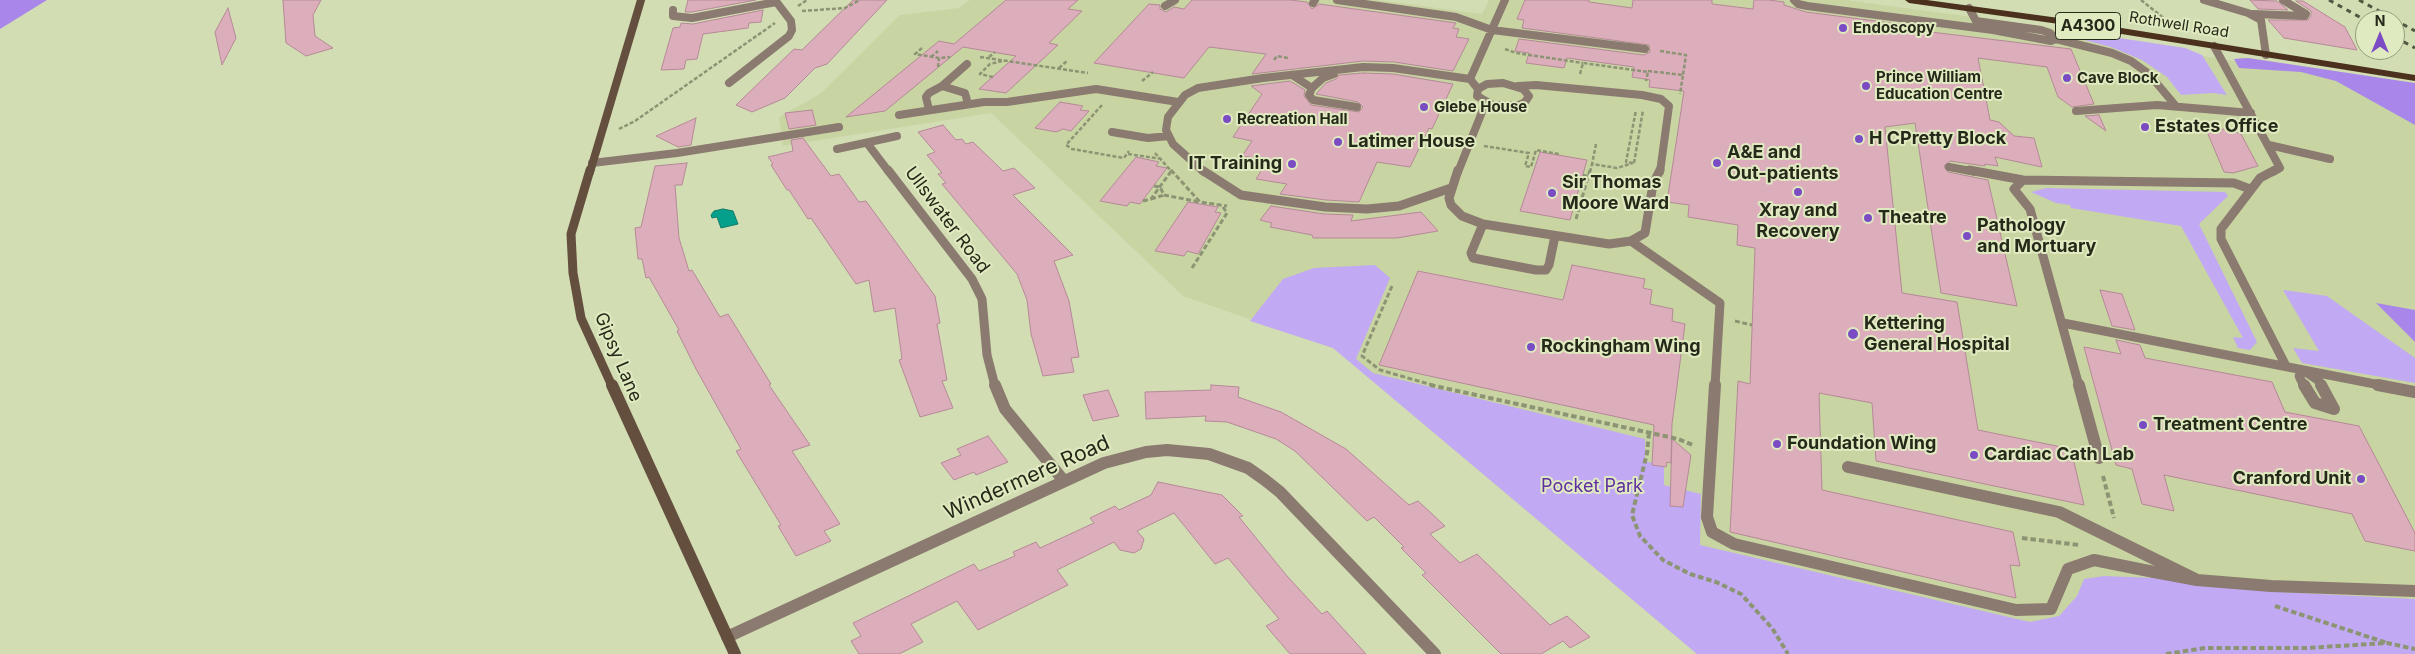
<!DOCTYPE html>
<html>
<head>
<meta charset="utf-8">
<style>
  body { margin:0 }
  #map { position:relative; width:2415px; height:654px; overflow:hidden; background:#d3ddb3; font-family:Inter,sans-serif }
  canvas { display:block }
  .north { position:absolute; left:2355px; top:10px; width:50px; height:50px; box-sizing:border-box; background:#e0eac0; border:1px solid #959d7d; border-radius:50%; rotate:0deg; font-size:14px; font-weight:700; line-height:20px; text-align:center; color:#252919 }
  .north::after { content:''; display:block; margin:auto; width:18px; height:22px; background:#7a4bc3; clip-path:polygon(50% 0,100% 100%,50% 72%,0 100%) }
</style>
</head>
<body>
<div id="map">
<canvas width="2415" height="654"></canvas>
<div class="north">N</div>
</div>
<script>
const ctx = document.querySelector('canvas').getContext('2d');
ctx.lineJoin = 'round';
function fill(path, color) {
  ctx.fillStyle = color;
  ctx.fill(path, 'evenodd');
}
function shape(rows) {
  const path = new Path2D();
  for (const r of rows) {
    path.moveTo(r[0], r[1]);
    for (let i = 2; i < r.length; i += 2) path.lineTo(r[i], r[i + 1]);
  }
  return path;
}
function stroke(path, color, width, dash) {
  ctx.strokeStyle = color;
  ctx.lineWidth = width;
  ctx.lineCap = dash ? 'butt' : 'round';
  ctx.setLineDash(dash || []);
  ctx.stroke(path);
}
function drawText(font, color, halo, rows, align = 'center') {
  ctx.font = font + ' Inter,sans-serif';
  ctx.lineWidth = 4;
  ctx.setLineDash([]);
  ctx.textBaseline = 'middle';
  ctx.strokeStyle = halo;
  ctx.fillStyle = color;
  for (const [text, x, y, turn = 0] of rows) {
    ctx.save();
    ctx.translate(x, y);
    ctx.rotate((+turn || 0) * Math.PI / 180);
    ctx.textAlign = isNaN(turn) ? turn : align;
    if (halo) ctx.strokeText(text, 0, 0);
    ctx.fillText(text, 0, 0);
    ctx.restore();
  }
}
fill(shape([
  [970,0,1378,0,1482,14,1489,0,1845,0,2047,27,2063,31,2068,35,2242,62,2240,57,2415,84,2415,654,1697,654,1333,348,1183,296,991,113,783,146,779,117,820,94,900,15,959,8]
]), '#c9d4a3');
fill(shape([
  [2067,30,2185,48,2202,55,2227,95,2213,93,2181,95,2167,77,2142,60,2111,47,2077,38],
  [2046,188,2225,192,2228,196,2199,224,2257,342,2250,350,2238,348,2233,337,2243,338,2181,226,2071,208,2070,205,2056,203,2031,192],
  [1375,265,1390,278,1356,359,1373,373,1645,439,1645,461,1664,466,1664,485,1701,494,1700,545,2030,622,2059,616,2077,596,2084,579,2104,576,2155,578,2280,592,2415,599,2415,654,1697,654,1333,348,1250,321,1283,279,1314,268],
  [2283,290,2327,296,2415,358,2415,383,2302,363,2293,348,2319,351]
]), '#c1aaf3');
fill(shape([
  [0,0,47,0,0,29],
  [2248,58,2415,83,2415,125,2336,81,2301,72,2239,68,2234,59],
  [2376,303,2415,310,2415,342]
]), '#a987ea');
const water = shape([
  [723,209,733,211,738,224,721,228,717,217,712,218,711,215,714,211,723,209]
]);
fill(water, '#05a08b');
stroke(water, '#0f7c69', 1);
const building = shape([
  [283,0,321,0,313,15,315,36,333,48,306,56,286,43,283,0],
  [688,0,756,0,692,12,685,12,688,0],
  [853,0,887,0,827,64,815,68,785,98,752,112,736,105,794,49,802,50,853,0],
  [1006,0,1078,0,1068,9,1082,11,1049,43,1058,45,1006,93,979,89,1016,56,963,47,885,111,846,117,939,41,954,44,1006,0],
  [1192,0,1290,0,1307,2,1312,9,1319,4,1456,23,1453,28,1459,29,1456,37,1469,39,1453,71,1394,62,1363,61,1252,74,1266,54,1209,47,1184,78,1094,63,1149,4,1160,5,1160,9,1166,12,1174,7,1184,9,1192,0],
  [1525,0,1589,0,1589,2,1632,8,1633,0,1712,0,1712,4,1753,9,1754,0,1769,0,1784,2,1784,5,1806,12,1899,24,1898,28,2071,49,2094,104,2072,107,2058,97,2047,67,1978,58,1990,120,1999,122,2014,136,2034,138,2042,167,1995,157,1998,166,1985,164,1985,166,1950,161,1944,166,1948,172,1988,180,2017,306,1941,293,1915,123,1885,127,1902,293,1957,302,1978,430,2071,449,2084,505,1876,461,1872,403,1819,393,1822,490,2013,532,2020,566,2010,565,2016,598,1730,532,1738,381,1750,384,1755,248,1737,245,1738,225,1688,217,1689,205,1667,202,1684,91,1649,87,1650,80,1632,77,1634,67,1567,58,1564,68,1526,63,1529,53,1515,51,1519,39,1644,55,1650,52,1649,45,1522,28,1524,20,1517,19,1525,0],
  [2250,0,2277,1,2288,10,2258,9,2250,0],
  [2296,1,2303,1,2345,27,2357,50,2284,38,2268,20,2308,20,2311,16,2311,11,2296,1],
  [228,8,236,38,222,65,215,32,228,8],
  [763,10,761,22,749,23,748,28,703,34,697,59,686,60,684,69,661,70,673,28,680,27,681,23,693,24,763,10],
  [1363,73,1393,74,1453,84,1432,129,1429,128,1410,167,1377,162,1359,202,1326,200,1280,194,1287,184,1256,179,1268,160,1242,156,1252,141,1233,137,1262,94,1251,86,1290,81,1305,90,1304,96,1311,105,1359,112,1363,107,1358,102,1316,94,1326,83,1336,79,1339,75,1363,73],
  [1060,102,1083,106,1080,110,1089,111,1071,131,1063,129,1056,132,1035,128,1060,102],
  [812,110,816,125,789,129,785,113,812,110],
  [2099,115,2106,131,2085,116,2099,115],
  [696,118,691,145,678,147,656,136,696,118],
  [943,125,956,140,962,139,966,144,973,142,1003,171,1014,168,1035,188,1013,195,1073,255,1054,261,1069,301,1079,357,1071,358,1074,372,1043,376,1031,334,1027,300,1017,274,942,184,946,183,938,174,942,173,927,155,935,152,918,132,943,125],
  [2205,127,2230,130,2241,134,2258,166,2233,173,2224,172,2205,127],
  [803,138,831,176,839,174,859,202,866,201,935,296,940,323,937,324,947,380,942,381,953,408,920,417,899,360,902,359,895,308,874,312,869,280,856,284,811,218,808,219,789,190,787,190,771,165,773,164,768,157,793,151,791,140,803,138],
  [1540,152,1587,160,1570,220,1520,211,1540,152],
  [1136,157,1159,162,1156,166,1167,168,1140,204,1130,202,1127,206,1100,201,1136,157],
  [687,163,682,185,675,185,679,238,689,271,692,270,720,317,728,314,771,384,769,385,810,445,792,451,840,524,824,531,831,541,796,556,778,526,781,525,736,451,741,449,696,369,677,331,679,330,649,277,646,278,642,259,638,259,635,228,641,227,655,166,687,163],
  [1188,202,1218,207,1215,212,1221,213,1198,254,1187,251,1184,256,1155,251,1188,202],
  [1271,206,1324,214,1353,215,1351,221,1421,212,1438,231,1397,238,1313,238,1312,235,1270,227,1272,223,1260,220,1271,206],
  [1572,265,1645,279,1643,288,1652,290,1650,304,1673,309,1672,321,1685,324,1672,424,1671,463,1667,462,1666,467,1652,465,1654,425,1379,365,1418,271,1563,300,1572,265],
  [2100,290,2122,294,2135,330,2112,326,2100,290],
  [2116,340,2140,345,2145,358,2272,382,2285,412,2359,426,2415,533,2415,551,2365,541,2352,514,2164,475,2174,511,2142,504,2132,469,2116,465,2084,347,2121,354,2116,340],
  [1211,385,1239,387,1238,397,1281,412,1346,449,1409,505,1418,501,1445,526,1430,534,1460,563,1477,554,1550,625,1567,616,1590,637,1570,648,1563,641,1541,654,1501,654,1422,575,1426,573,1401,548,1404,547,1374,517,1367,521,1295,451,1276,439,1227,422,1205,421,1206,416,1146,419,1145,392,1211,390,1211,385],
  [1108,390,1119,416,1093,421,1083,395,1108,390],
  [988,436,1008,462,976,475,974,472,954,480,941,463,961,455,957,449,988,436],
  [1672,439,1691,455,1683,507,1670,506,1672,439],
  [1158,482,1222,495,1243,516,1239,517,1287,576,1322,614,1327,611,1366,654,1290,654,1266,626,1279,619,1228,558,1215,564,1174,513,1137,531,1144,539,1141,549,1134,553,1120,550,1114,542,1057,570,1068,585,978,630,957,601,911,624,923,642,899,654,859,654,851,641,861,636,853,623,974,564,979,571,1015,556,1013,552,1036,542,1040,548,1094,523,1090,518,1115,506,1119,510,1151,495,1158,482]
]);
fill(building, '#dcaebc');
stroke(building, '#b58997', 1);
stroke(shape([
  [2141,0,2170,23],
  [798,6,807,0],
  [802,11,845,8,860,0],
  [922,48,915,54,939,58,950,57],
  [1505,49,1516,53,1583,63],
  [1660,51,1686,55,1683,75],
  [931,57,938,51],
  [980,57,1088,73],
  [989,57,995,52],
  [1274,60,1277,56,1288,58],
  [938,67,939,58],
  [1059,68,1067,61],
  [1648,71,1683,75,1680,94],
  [1580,74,1583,63,1648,72,1646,81],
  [993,77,980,74,990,64,1002,61],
  [1142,81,1153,72],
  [1102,105,1066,145,1072,149,1124,158,1129,151],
  [619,129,635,121,775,23],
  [1596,144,1592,164,1617,168,1633,163],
  [1484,146,1529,153,1525,166,1531,167,1536,150,1559,154],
  [1155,153,1172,172],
  [1128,154,1162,159],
  [1633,163,1626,162,1636,110],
  [1634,163,1643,110],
  [1171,172,1172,170],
  [1590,172,1592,164]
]), '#8c9474', 2.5, [4, 2]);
stroke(shape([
  [1171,170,1200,202,1227,206],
  [1583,175,1588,177,1590,170],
  [1154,186,1160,187,1164,195,1200,202],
  [1151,199,1164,195],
  [1143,201,1151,199,1172,170],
  [1576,219,1588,177],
  [1192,268,1227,213,1223,207],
  [1392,286,1362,356,1380,370,1436,386],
  [1735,321,1752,325]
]), '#8c9474', 3, [5, 2.5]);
stroke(shape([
  [1430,385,1678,439,1693,445],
  [1649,433,1647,453,1632,515,1640,536,1663,560,1690,574,1716,582,1741,594,1772,628,1788,654],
  [2103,476,2114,518],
  [2022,538,2079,545],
  [2275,606,2387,643],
  [2166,654,2205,648,2306,648,2387,643,2415,649]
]), '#8c9474', 4, [5.5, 3]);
stroke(shape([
  [1337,0,1456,17,1492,30,1645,49],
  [1794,0,1798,4,1807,6,1993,30,2051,41,2056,39,2112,53,2131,61,2149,74,2175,105],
  [1313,3,1315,0],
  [1165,6,1175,0],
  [1969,8,1976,21,2041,30,2050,33,2056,39],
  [2253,14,2305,16,2306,14,2283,0],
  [2214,46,2280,168,2273,172],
  [1334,74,1323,78,1312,88,1309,95,1313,100,1357,107],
  [1292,75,1312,88],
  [1470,79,1505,0],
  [1503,83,1523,89,1529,96,1525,102,1519,105,1493,105,1477,96,1478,89,1487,84,1503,83],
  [942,86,965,93,968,104],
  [1518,86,1536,85,1642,95,1661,99,1669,106,1660,172],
  [929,110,926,97,929,93,942,86,967,64],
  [2076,111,2157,105,2251,113],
  [899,115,984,102,1007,102,1096,89,1178,102],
  [1112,132,1148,138,1169,136],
  [2269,145,2330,159],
  [592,163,677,153,839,127],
  [1949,167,1976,172],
  [1204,172,1173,144,1166,130,1168,117,1185,95,1198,88,1263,78,1363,67,1393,68,1470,79,1478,89],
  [1458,172,1486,102]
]), '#8a7a6f', 8);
stroke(shape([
  [1202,170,1241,195,1325,207,1367,209,1399,206,1451,188],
  [1458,170,1449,198,1451,205,1462,216,1483,224,1609,244,1631,241,1645,233,1653,184,1660,170],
  [1969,170,2023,180,2234,183,2250,189],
  [2275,170,2260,178,2221,229,2221,239,2286,366],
  [2023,180,2014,189,2030,209,2079,386],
  [1483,224,1471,253,1473,258,1536,270,1546,270,1549,265,1555,236],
  [2063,323,2385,386],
  [2304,370,2299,376,2304,386],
  [2306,372,2319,381,2322,386]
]), '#8a7a6f', 9);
stroke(shape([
  [2079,385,2099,458],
  [2304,385,2315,403,2334,409],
  [2321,385,2334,409],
  [2378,385,2415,392],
  [1848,467,2059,512,2197,580],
  [2154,572,2197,580,2271,586,2415,591]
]), '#8a7a6f', 12);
stroke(shape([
  [2204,0,2248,13,2261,20,2266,55],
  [673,10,673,16,692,18,776,2],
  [729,83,789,36,792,30,791,21,775,0],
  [867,143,889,172],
  [837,149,897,136]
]), '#8a7a6f', 8);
stroke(shape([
  [888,170,972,279,982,299,987,355,995,386],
  [1631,241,1720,303,1715,386]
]), '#8a7a6f', 9);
stroke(shape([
  [995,385,1005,409,1064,481],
  [1715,385,1707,517,1712,532,1734,544,2016,610,2051,609,2068,569,2094,560,2154,572],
  [727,637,1104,463,1146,452,1167,450,1209,454,1248,468,1265,480,1280,492,1435,654]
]), '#8a7a6f', 12);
stroke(shape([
  [590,172,641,0]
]), '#644f3f', 8);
stroke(shape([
  [590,170,571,234,573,273,581,318,612,386]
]), '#644f3f', 9);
stroke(shape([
  [612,385,735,654]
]), '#644f3f', 12);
fill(shape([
  [1905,0,1927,0,2059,18,2415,75,2415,81,2059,24,1909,3,1905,0]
]), '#4a301d');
stroke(shape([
  [2329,0,2365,20],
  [2359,0,2415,31],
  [2395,37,2415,48]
]), '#515740', 3, [5, 5]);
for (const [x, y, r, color] of [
  [1843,28,5,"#7a4bc3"],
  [2067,78,5,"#7a4bc3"],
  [1866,86,5,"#7a4bc3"],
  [1424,107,5,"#7a4bc3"],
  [1227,119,5,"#7a4bc3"],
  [2145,127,5,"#7a4bc3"],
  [1859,139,5,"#7a4bc3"],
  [1338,142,5,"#7a4bc3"],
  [1717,163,5,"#7a4bc3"],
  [1292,164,5,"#7a4bc3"],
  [1798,192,5,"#7a4bc3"],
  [1552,193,5,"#7a4bc3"],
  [1868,218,5,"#7a4bc3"],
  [1967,236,5,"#7a4bc3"],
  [1853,334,6,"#7a4bc3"],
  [1531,347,5,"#7a4bc3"],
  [2143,425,5,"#7a4bc3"],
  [1777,444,5,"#7a4bc3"],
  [1974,455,5,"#7a4bc3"],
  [2361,479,5,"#7a4bc3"]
]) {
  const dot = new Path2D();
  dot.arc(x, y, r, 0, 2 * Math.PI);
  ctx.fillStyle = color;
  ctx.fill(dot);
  stroke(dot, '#e0eac0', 2);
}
drawText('15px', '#252919', '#e0eac0', [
  ["Rothwell Road",2179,25,9]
]);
drawText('bold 15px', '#252919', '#e0eac0', [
  ["Endoscopy",1853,28],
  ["Prince William",1876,77],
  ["Education Centre",1876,94],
  ["Cave Block",2077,78],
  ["Glebe House",1434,107],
  ["Recreation Hall",1237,119]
], 'left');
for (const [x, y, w] of [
  [2088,26,65]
]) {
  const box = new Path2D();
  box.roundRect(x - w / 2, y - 13.5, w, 27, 4);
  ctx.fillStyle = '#e0eac0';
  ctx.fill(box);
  stroke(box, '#252919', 1);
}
drawText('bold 16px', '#252919', null, [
  ["A4300",2088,26]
]);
drawText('bold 18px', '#252919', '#e0eac0', [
  ["Estates Office",2155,127],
  ["H CPretty Block",1869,139],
  ["Latimer House",1348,142],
  ["A&E and",1727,153],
  ["Out-patients",1727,174],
  ["IT Training",1282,164,"right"],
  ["Sir Thomas",1562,183],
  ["Moore Ward",1562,204],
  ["Xray and",1798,211,"center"],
  ["Recovery",1798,232,"center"],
  ["Theatre",1878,218],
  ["Pathology",1977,226],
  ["and Mortuary",1977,247],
  ["Kettering",1864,324],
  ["General Hospital",1864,345],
  ["Rockingham Wing",1541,347],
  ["Treatment Centre",2153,425],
  ["Foundation Wing",1787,444],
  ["Cardiac Cath Lab",1984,455],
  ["Cranford Unit",2351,479,"right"]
], 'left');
drawText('18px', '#252919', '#e0eac0', [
  ["Ullswater Road",947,220,53],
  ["Gipsy Lane",618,357,67]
]);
drawText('18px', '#5f2ea0', '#e0eac0', [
  ["Pocket Park",1592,487]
]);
drawText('21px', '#252919', '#e0eac0', [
  ["Windermere Road",1027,478,-24]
]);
</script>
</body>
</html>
